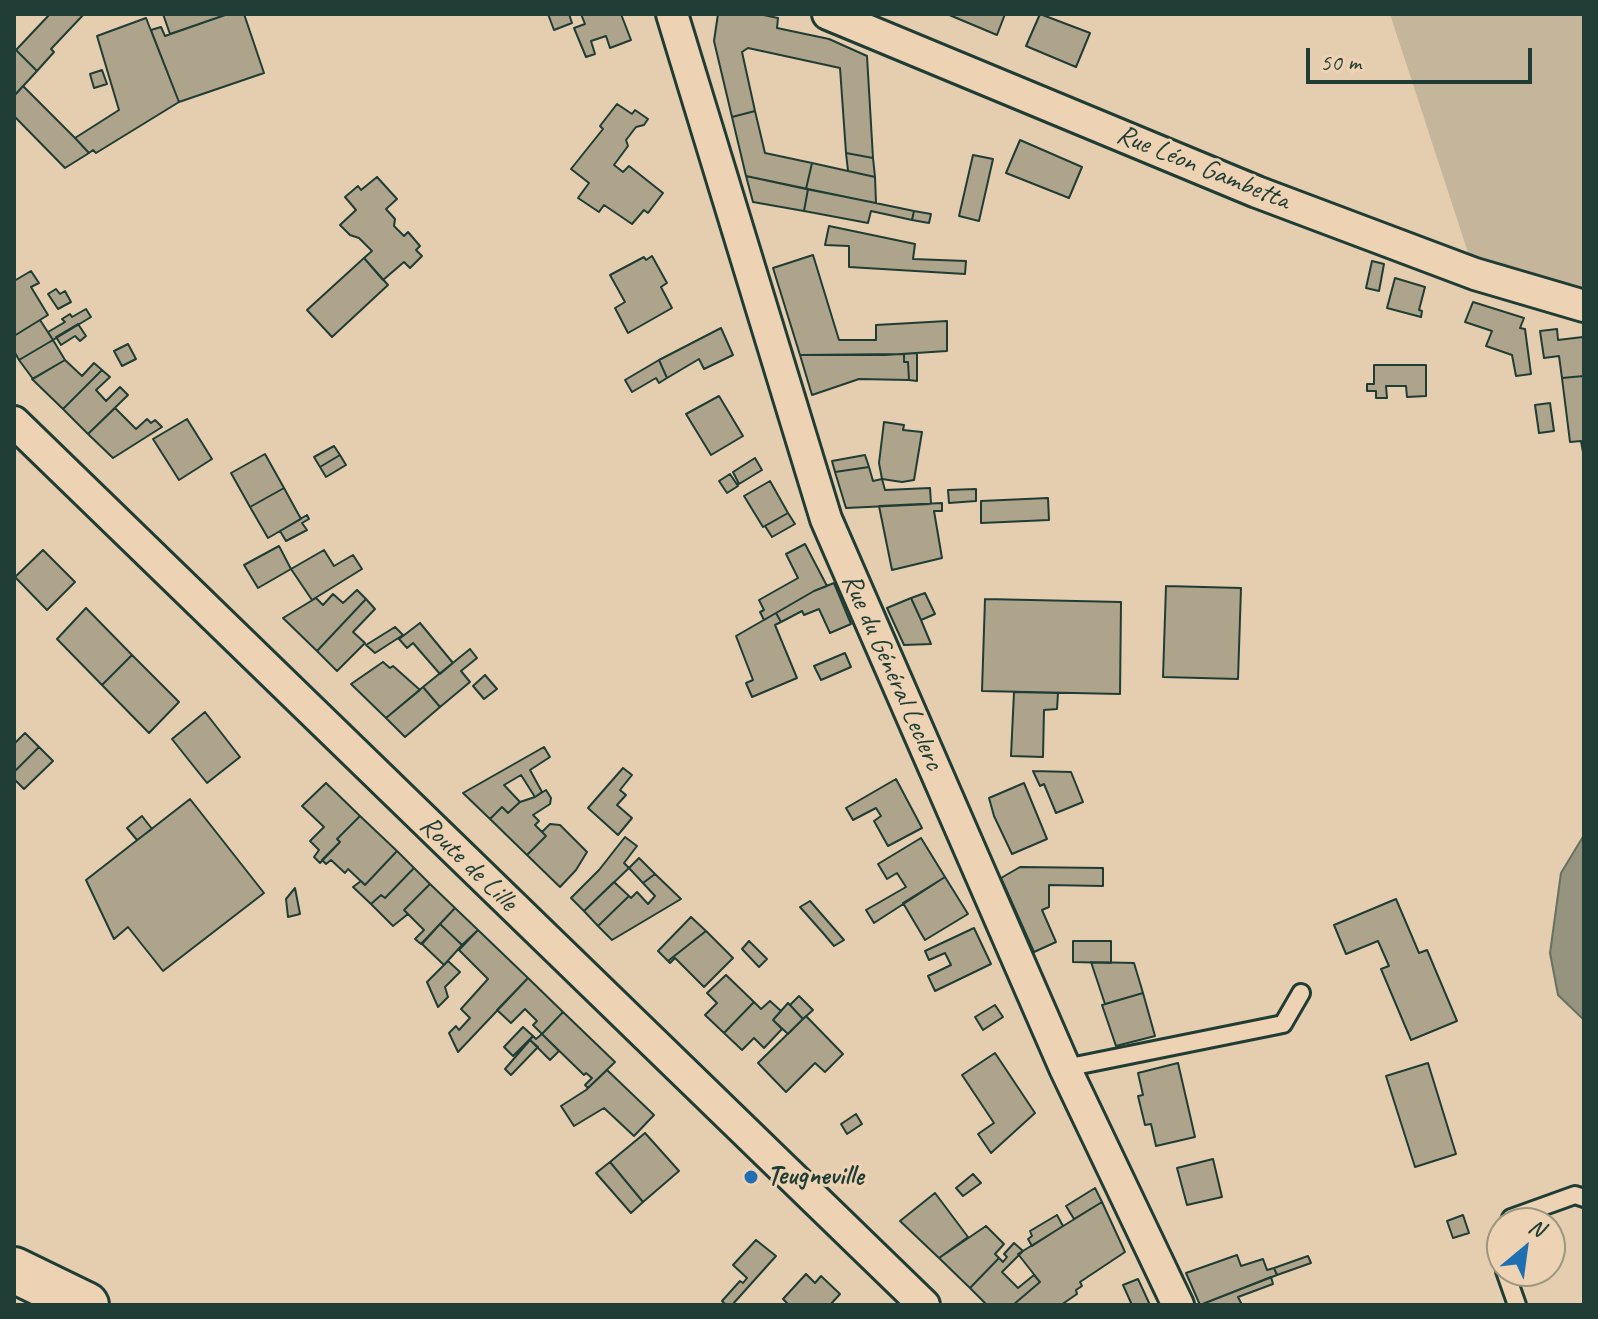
<!DOCTYPE html>
<html>
<head>
<meta charset="utf-8">
<style>
  body { margin:0 }
  #map { position:relative; width:1598px; height:1319px; overflow:hidden; background:#e5cdaf; font-family:Caveat,sans-serif }
  canvas { display:block }
  .frame { position:absolute; inset:0; border:16px solid #1f3d34; pointer-events:none }
  .north { position:absolute; left:1486px; top:1207px; width:80px; height:80px; box-sizing:border-box; background:#edd3b4; border:2px solid #9b9781; border-radius:50%; rotate:29deg; font-size:22px; font-weight:700; line-height:32px; text-align:center; color:#1f3d34 }
  .north::after { content:''; display:block; margin:auto; width:28px; height:36px; background:#1f6fb2; clip-path:polygon(50% 0,100% 100%,50% 72%,0 100%) }
  .scale { position:absolute; left:1306px; top:48px; width:226px; height:36px; box-sizing:border-box; border:4px solid #1f3d34; border-top:0; padding-left:10px; font-size:24px; line-height:28px; white-space:nowrap; color:#1f3d34; -webkit-text-stroke:6px #edd3b4; paint-order:stroke }
</style>
</head>
<body>
<div id="map">
<canvas width="1598" height="1319"></canvas>
<div class="frame"></div>
<div class="north">N</div>
<div class="scale">50 m</div>
</div>
<script>
const ctx = document.querySelector('canvas').getContext('2d');
ctx.lineJoin = 'round';
function fill(path, color) {
  ctx.fillStyle = color;
  ctx.fill(path, 'evenodd');
}
function shape(rows) {
  const path = new Path2D();
  for (const r of rows) {
    path.moveTo(r[0], r[1]);
    for (let i = 2; i < r.length; i += 2) path.lineTo(r[i], r[i + 1]);
  }
  return path;
}
function stroke(path, color, width, dash) {
  ctx.strokeStyle = color;
  ctx.lineWidth = width;
  ctx.lineCap = dash ? 'butt' : 'round';
  ctx.setLineDash(dash || []);
  ctx.stroke(path);
}
function drawText(font, color, halo, rows, align = 'center') {
  ctx.font = font + ' Caveat,sans-serif';
  ctx.lineWidth = 6;
  ctx.setLineDash([]);
  ctx.textBaseline = 'middle';
  ctx.strokeStyle = halo;
  ctx.fillStyle = color;
  for (const [text, x, y, turn = 0] of rows) {
    ctx.save();
    ctx.translate(x, y);
    ctx.rotate((+turn || 0) * Math.PI / 180);
    ctx.textAlign = isNaN(turn) ? turn : align;
    if (halo) ctx.strokeText(text, 0, 0);
    ctx.fillText(text, 0, 0);
    ctx.restore();
  }
}
fill(shape([
  [1390,14,1584,14,1584,306,1475,274]
]), '#c4b59b');
const water = shape([
  [1584,835,1584,1020,1558,995,1550,953,1561,873,1584,835]
]);
fill(water, '#96937e');
stroke(water, '#667160', 2);
const building = shape([
  [50,14,84,14,51,49,54,52,37,71,16,50,50,14],
  [163,14,228,14,170,34,163,14],
  [228,14,244,14,264,73,179,102,151,30,161,27,165,36,228,14],
  [548,14,569,14,572,23,554,30,548,14],
  [581,14,621,14,631,40,610,48,606,36,591,41,595,54,586,57,574,28,585,24,581,14],
  [718,14,759,14,778,18,777,28,829,39,867,56,873,158,846,153,840,68,748,48,742,52,755,111,732,117,714,41,718,14],
  [947,14,1005,14,997,35,947,14],
  [1040,14,1090,33,1076,67,1026,46,1040,14],
  [146,18,179,102,96,153,93,150,89,153,75,138,119,110,97,36,146,18],
  [16,50,37,71,14,96,14,52,16,50],
  [102,70,107,84,94,88,90,74,102,70],
  [23,86,75,138,89,153,65,168,14,116,14,96,23,86],
  [617,104,632,114,635,110,648,119,644,125,636,127,626,140,628,146,614,165,623,172,629,166,663,193,648,213,644,210,632,224,604,205,599,212,578,198,589,183,571,169,603,129,600,126,617,104],
  [755,111,765,153,812,163,806,189,746,176,732,117,755,111],
  [1020,140,1082,167,1069,198,1006,173,1020,140],
  [846,153,873,158,875,177,848,171,846,153],
  [973,155,993,159,979,221,959,216,973,155],
  [812,163,875,177,876,203,806,189,812,163],
  [746,176,808,189,804,211,753,202,746,176],
  [377,177,397,199,386,209,395,219,394,226,404,236,408,232,420,246,416,250,422,256,410,268,404,262,383,280,364,258,372,251,359,238,350,235,340,225,356,210,345,197,358,186,361,190,377,177],
  [808,189,914,211,912,220,871,211,868,223,804,211,808,189],
  [914,211,931,214,929,223,912,220,914,211],
  [829,226,915,244,913,259,966,261,965,274,849,267,849,246,825,245,829,226],
  [813,255,839,340,876,340,876,325,947,321,947,351,885,355,800,355,773,268,813,255],
  [652,256,667,283,661,287,672,308,628,333,615,308,625,302,610,275,644,257,646,260,652,256],
  [364,258,388,285,332,337,307,310,364,258],
  [1372,261,1384,264,1379,291,1366,288,1372,261],
  [31,271,39,283,31,287,48,315,14,336,14,281,31,271],
  [1395,278,1425,287,1419,310,1422,311,1421,317,1387,308,1395,278],
  [56,289,60,294,65,291,71,302,58,309,48,294,56,289],
  [1473,302,1524,318,1520,328,1525,329,1531,374,1516,376,1512,355,1486,346,1492,331,1465,322,1473,302],
  [86,309,91,317,53,340,48,332,65,322,62,319,70,314,72,317,86,309],
  [40,320,53,340,19,360,14,351,14,336,40,320],
  [78,324,86,336,80,341,75,336,61,345,56,337,78,324],
  [721,328,733,355,704,369,699,359,667,378,659,360,721,328],
  [1557,329,1558,340,1583,337,1584,376,1562,378,1559,356,1544,358,1540,331,1557,329],
  [53,340,65,360,33,379,19,360,53,340],
  [128,344,136,359,122,366,114,351,128,344],
  [917,353,917,381,909,380,908,362,904,362,904,354,917,353],
  [904,354,904,362,908,362,909,380,859,379,812,395,800,355,904,354],
  [65,360,82,376,94,363,102,370,63,409,32,379,65,360],
  [659,360,667,378,659,383,656,378,632,392,625,380,659,360],
  [1374,365,1426,365,1426,396,1407,397,1406,386,1386,386,1387,398,1376,398,1376,391,1367,391,1367,384,1374,384,1374,365],
  [102,370,110,377,96,390,106,401,120,387,128,395,88,434,63,409,102,370],
  [1584,376,1584,452,1583,452,1581,441,1570,442,1562,378,1584,376],
  [719,396,743,436,711,455,686,414,719,396],
  [1550,403,1554,431,1539,433,1535,405,1550,403],
  [115,408,136,429,147,419,151,423,155,420,162,427,113,458,88,434,115,408],
  [187,419,212,459,179,480,153,439,187,419],
  [884,422,904,425,903,430,922,432,914,480,902,482,882,479,879,463,884,422],
  [334,446,340,455,320,467,314,457,334,446],
  [265,454,284,488,250,507,231,473,265,454],
  [340,455,346,465,326,477,320,467,340,455],
  [865,455,869,467,835,472,832,461,865,455],
  [755,458,762,470,739,484,733,472,755,458],
  [869,467,873,481,882,479,885,490,930,488,931,504,846,508,835,472,869,467],
  [730,474,738,486,727,493,719,481,730,474],
  [770,481,788,513,763,527,744,496,770,481],
  [284,488,301,519,268,538,250,507,284,488],
  [976,489,976,501,949,503,948,490,976,489],
  [1048,498,1049,520,981,523,981,501,1048,498],
  [942,503,942,511,934,511,942,558,892,570,879,506,942,503],
  [788,513,795,524,772,537,765,526,788,513],
  [307,515,309,519,302,523,307,530,286,541,280,531,307,515],
  [805,544,827,586,814,591,764,620,760,612,764,610,759,600,798,578,786,554,805,544],
  [279,546,291,569,258,588,244,565,279,546],
  [43,550,75,582,47,610,15,577,43,550],
  [324,550,334,566,353,555,362,569,312,600,291,569,324,550],
  [834,583,851,624,830,633,819,609,804,615,802,611,781,622,776,613,814,591,834,583],
  [1166,586,1241,588,1238,679,1163,677,1166,586],
  [357,590,366,599,317,651,283,618,316,598,323,605,333,594,343,603,357,590],
  [925,593,935,614,921,620,911,598,925,593],
  [911,598,921,620,931,644,904,645,887,608,911,598],
  [366,599,375,609,353,632,365,643,337,671,317,651,366,599],
  [985,599,1121,602,1120,694,982,691,985,599],
  [86,608,132,655,102,685,57,639,86,608],
  [776,613,781,622,775,625,797,678,752,697,746,683,753,680,736,636,776,613],
  [420,623,453,663,440,674,413,643,407,648,399,639,420,623],
  [395,627,403,635,375,653,366,645,395,627],
  [470,649,477,658,461,671,470,682,440,707,423,687,470,649],
  [845,653,851,667,821,680,814,666,845,653],
  [132,655,179,702,149,733,102,685,132,655],
  [383,662,390,668,393,666,420,690,386,718,351,684,383,662],
  [485,675,497,689,484,699,473,686,485,675],
  [423,687,440,707,405,737,386,718,423,687],
  [1014,692,1058,693,1057,709,1044,710,1043,757,1011,756,1014,692],
  [205,712,240,757,207,783,172,739,205,712],
  [25,733,39,747,14,772,14,744,25,733],
  [39,747,53,761,24,789,14,779,14,772,39,747],
  [544,747,550,757,530,770,542,792,535,797,521,775,504,785,520,802,508,813,502,807,490,819,463,793,544,747],
  [623,768,632,775,620,790,626,795,617,805,632,818,618,835,588,808,623,768],
  [1033,771,1071,772,1083,802,1056,813,1044,784,1040,786,1033,771],
  [896,779,922,828,888,846,874,821,881,816,876,808,853,820,846,808,896,779],
  [326,783,360,816,337,839,340,842,320,863,314,857,319,850,310,841,324,827,302,806,326,783],
  [1024,783,1047,839,1012,854,994,816,989,798,1024,783],
  [546,790,551,798,550,804,533,815,539,821,535,825,546,836,527,855,490,819,502,807,508,813,520,802,535,797,546,790],
  [190,799,264,893,163,971,128,927,114,939,86,880,190,799],
  [142,816,152,829,137,840,127,828,142,816],
  [360,816,397,851,365,885,348,869,345,873,331,860,326,864,322,860,340,842,337,839,360,816],
  [550,824,560,825,587,852,576,870,560,887,527,855,546,836,542,832,550,824],
  [625,837,637,846,624,863,629,868,584,911,571,898,599,870,625,837],
  [921,838,945,877,874,923,866,910,906,887,897,873,887,879,878,864,921,838],
  [397,851,414,868,385,898,381,895,371,904,353,887,361,881,365,885,397,851],
  [639,858,655,874,643,883,629,868,639,858],
  [1020,867,1103,868,1103,886,1049,885,1049,907,1042,910,1056,942,1034,952,1001,878,1020,867],
  [414,868,430,884,404,910,408,914,393,926,371,904,381,895,385,898,414,868],
  [655,874,681,899,612,940,598,926,629,896,631,898,637,892,648,904,655,896,643,883,655,874],
  [945,877,968,914,925,940,903,903,945,877],
  [614,882,629,896,598,926,584,911,614,882],
  [430,884,455,908,421,944,415,939,424,930,404,910,430,884],
  [295,888,300,914,288,917,286,899,295,888],
  [1396,899,1419,953,1427,950,1457,1021,1411,1040,1381,969,1389,966,1378,941,1346,954,1334,925,1396,899],
  [810,901,844,940,834,946,823,933,800,907,810,901],
  [455,908,478,930,462,945,440,924,455,908],
  [691,917,706,931,668,961,658,951,691,917],
  [440,924,462,945,444,965,422,944,440,924],
  [974,928,991,964,935,991,928,976,951,965,945,953,929,960,925,951,974,928],
  [478,930,528,978,458,1052,449,1033,456,1026,459,1030,470,1018,461,1009,488,979,459,950,478,930],
  [706,931,733,958,704,987,675,958,670,963,668,961,706,931],
  [749,941,767,959,759,967,742,949,749,941],
  [1073,941,1111,941,1111,963,1073,962,1073,941],
  [448,961,460,972,445,987,448,997,438,1007,427,982,448,961],
  [1091,962,1134,963,1143,993,1105,1004,1091,962],
  [726,975,754,1002,724,1033,705,1015,717,1003,707,993,726,975],
  [528,978,563,1012,542,1034,533,1025,537,1021,525,1009,511,1023,497,1010,528,978],
  [1143,993,1155,1036,1116,1046,1102,1005,1143,993],
  [799,996,813,1010,803,1019,790,1005,799,996],
  [770,1001,781,1011,773,1020,782,1029,764,1048,754,1038,742,1050,724,1033,754,1002,761,1009,770,1001],
  [788,1003,803,1019,788,1034,773,1020,788,1003],
  [995,1005,1003,1017,983,1030,975,1017,995,1005],
  [563,1012,615,1062,588,1088,585,1085,592,1078,586,1073,584,1075,542,1034,563,1012],
  [806,1016,843,1054,825,1072,815,1063,786,1092,758,1063,806,1016],
  [523,1027,533,1036,513,1056,504,1047,523,1027],
  [542,1034,559,1051,550,1060,530,1040,533,1036,536,1039,542,1034],
  [530,1040,538,1047,511,1075,505,1069,530,1040],
  [995,1053,1035,1113,991,1153,978,1134,994,1123,962,1075,995,1053],
  [1178,1063,1195,1137,1156,1146,1151,1124,1145,1125,1138,1096,1143,1095,1138,1073,1178,1063],
  [1428,1063,1456,1154,1415,1167,1386,1076,1428,1063],
  [607,1070,654,1115,634,1136,604,1108,574,1126,561,1106,586,1090,607,1070],
  [856,1114,862,1124,847,1134,841,1124,856,1114],
  [645,1133,679,1171,643,1202,610,1162,645,1133],
  [1213,1159,1222,1197,1187,1205,1177,1168,1213,1159],
  [610,1162,643,1202,631,1213,596,1173,610,1162],
  [973,1174,981,1183,963,1196,956,1188,973,1174],
  [1095,1188,1102,1202,1074,1219,1066,1206,1095,1188],
  [935,1193,968,1237,939,1258,900,1221,935,1193],
  [1102,1202,1125,1252,1080,1282,1082,1286,1076,1290,1077,1294,1061,1305,1013,1305,1040,1282,1018,1254,1102,1202],
  [1057,1215,1063,1226,1032,1246,1028,1239,1032,1236,1030,1231,1057,1215],
  [1463,1215,1469,1233,1453,1238,1447,1221,1463,1215],
  [986,1226,1004,1244,995,1254,999,1258,970,1288,939,1258,986,1226],
  [756,1240,776,1256,732,1305,726,1305,722,1301,740,1281,743,1283,747,1278,733,1265,756,1240],
  [1014,1243,1023,1251,1002,1272,1018,1288,1034,1275,1040,1282,1013,1305,987,1305,970,1288,999,1258,1003,1262,1007,1257,1004,1254,1014,1243],
  [1237,1255,1241,1266,1263,1259,1267,1270,1274,1268,1277,1275,1200,1305,1186,1273,1237,1255],
  [1308,1256,1311,1263,1277,1275,1274,1268,1308,1256],
  [806,1274,815,1283,821,1276,840,1294,830,1305,789,1305,783,1299,806,1274],
  [1271,1277,1273,1284,1238,1297,1242,1305,1200,1305,1271,1277],
  [1138,1279,1150,1305,1132,1305,1123,1285,1138,1279]
]);
fill(building, '#aea48c');
stroke(building, '#1f3d34', 2);
const lane = shape([
  [1065,1068,1283,1024,1301,993],
  [1509,1223,1511,1218,1575,1195,1584,1198],
  [1502,1239,1498,1249,1502,1262],
  [1505,1271,1517,1305]
]);
const street = shape([
  [672,14,826,519,1065,1068,1178,1305],
  [828,14,1257,192,1475,274,1584,306],
  [14,422,924,1305]
]);
const highway = shape([
  [14,1270,86,1305]
]);
stroke(lane, '#1f3d34', 22);
stroke(street, '#1f3d34', 36);
stroke(highway, '#1f3d34', 50);
stroke(lane, '#edd3b4', 16);
stroke(street, '#edd3b4', 30);
stroke(highway, '#edd3b4', 44);
for (const [x, y, r, color] of [
  [751,1177,8,"#1f6fb2"]
]) {
  const dot = new Path2D();
  dot.arc(x, y, r, 0, 2 * Math.PI);
  ctx.fillStyle = color;
  ctx.fill(dot);
  stroke(dot, '#edd3b4', 3);
}
drawText('28px', '#1f3d34', '#edd3b4', [
  ["Rue Léon Gambetta",1203,168,22],
  ["Rue du Général Leclerc",892,672,66],
  ["Route de Lille",468,864,44]
]);
drawText('bold 28px', '#1f3d34', '#edd3b4', [
  ["Teugneville",767,1177]
], 'left');
</script>
</body>
</html>
